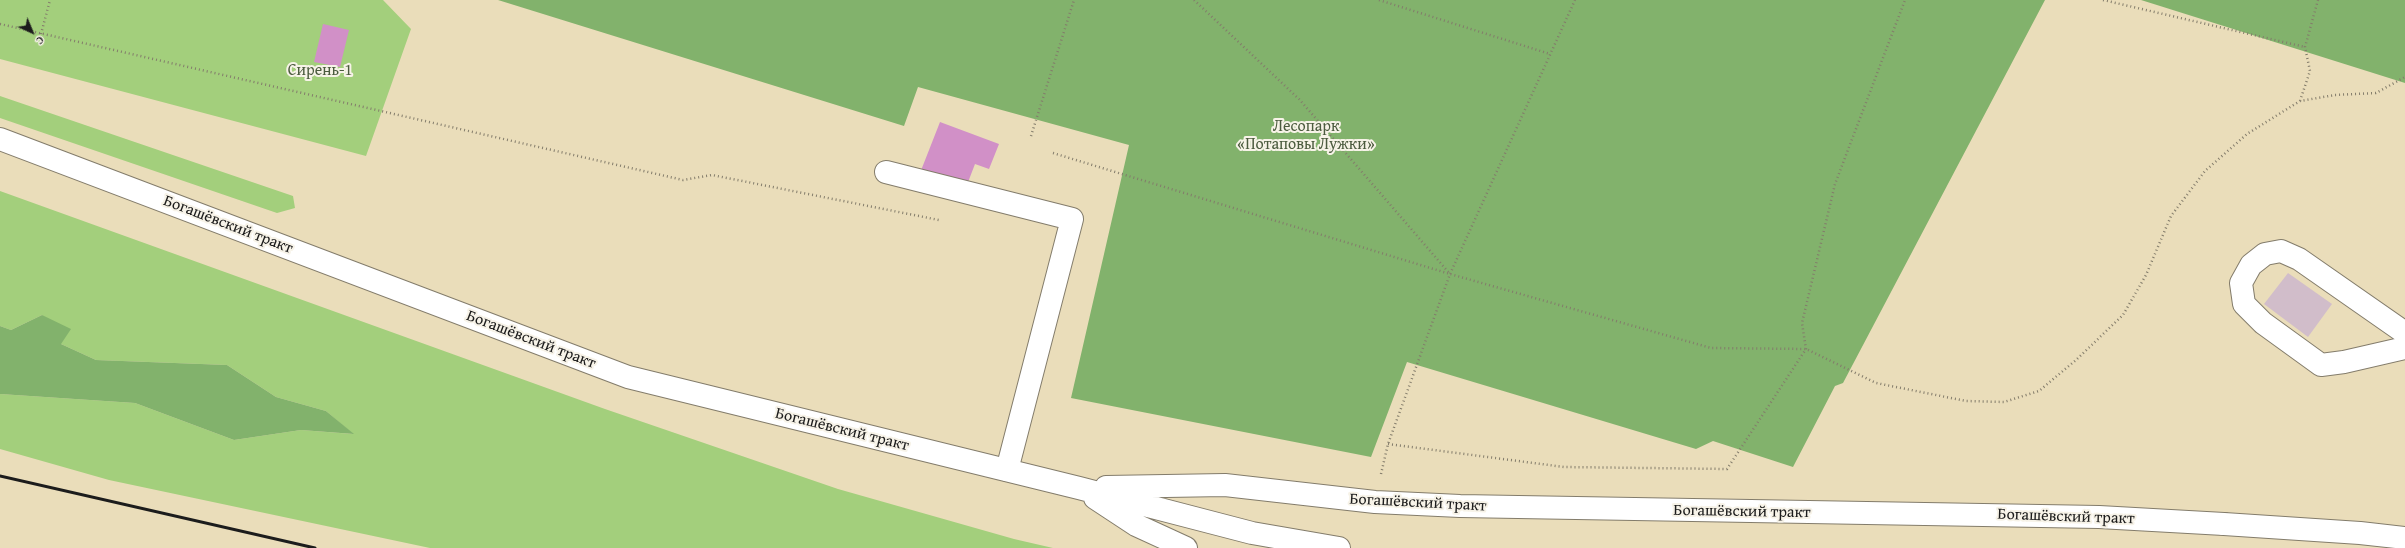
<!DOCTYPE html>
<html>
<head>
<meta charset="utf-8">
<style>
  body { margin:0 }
  #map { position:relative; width:2405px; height:548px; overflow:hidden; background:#eaddba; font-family:"Gentium Book Plus",serif }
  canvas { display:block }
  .north { position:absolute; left:12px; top:12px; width:40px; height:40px; -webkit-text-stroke:3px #f7f3e8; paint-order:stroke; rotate:136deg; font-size:11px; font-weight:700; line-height:16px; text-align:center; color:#1c1c1c }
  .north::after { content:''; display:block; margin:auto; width:14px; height:18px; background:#1c1c1c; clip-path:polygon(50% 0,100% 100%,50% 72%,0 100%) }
</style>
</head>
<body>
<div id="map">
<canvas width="2405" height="548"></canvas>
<div class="north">С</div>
</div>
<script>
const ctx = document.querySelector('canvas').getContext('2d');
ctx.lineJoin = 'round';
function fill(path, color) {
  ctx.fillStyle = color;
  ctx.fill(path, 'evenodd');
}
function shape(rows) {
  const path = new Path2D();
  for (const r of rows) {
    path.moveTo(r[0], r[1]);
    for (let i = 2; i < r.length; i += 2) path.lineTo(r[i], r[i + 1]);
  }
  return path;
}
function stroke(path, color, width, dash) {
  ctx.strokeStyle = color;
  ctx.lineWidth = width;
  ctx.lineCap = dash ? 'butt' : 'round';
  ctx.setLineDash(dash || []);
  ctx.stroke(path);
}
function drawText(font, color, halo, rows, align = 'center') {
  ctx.font = font + ' "Gentium Book Plus",serif';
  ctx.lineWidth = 4;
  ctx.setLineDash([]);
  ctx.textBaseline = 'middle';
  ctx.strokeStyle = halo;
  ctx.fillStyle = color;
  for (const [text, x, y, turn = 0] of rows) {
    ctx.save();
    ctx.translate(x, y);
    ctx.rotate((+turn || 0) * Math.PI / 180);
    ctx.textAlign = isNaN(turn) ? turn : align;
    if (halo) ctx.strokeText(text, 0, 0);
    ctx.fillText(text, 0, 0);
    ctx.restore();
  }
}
fill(shape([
  [2288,273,2332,304,2308,337,2264,304]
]), '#d1bdca');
fill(shape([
  [0,0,383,0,411,29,366,156,0,59],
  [0,96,293,196,295,208,277,213,0,118],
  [0,191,605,409,838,489,1014,539,1053,548,430,548,109,480,0,449,0,394,135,403,234,440,301,430,353,434,326,411,276,397,227,365,96,360,61,344,42,315,11,330,0,326]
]), '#a3cf7c');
fill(shape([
  [498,0,2045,0,1843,383,1835,386,1793,467,1713,441,1696,449,1407,362,1371,457,1071,398,1129,145,918,87,904,126],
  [2141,0,2405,0,2405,83],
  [42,315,71,329,61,344,96,360,227,365,276,397,326,411,354,434,301,430,234,440,135,403,0,394,0,326,11,330]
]), '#82b26c');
fill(shape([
  [323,24,349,30,340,67,314,62],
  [940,122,999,144,989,169,975,164,965,190,920,173]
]), '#d190c7');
const minor = shape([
  [886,172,1072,219,1007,470],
  [2405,333,2299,259,2281,251,2265,254,2251,265,2241,283,2244,304,2263,323,2321,365,2344,362,2405,348]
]);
const major = shape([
  [0,139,628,377,1079,488,1252,533,1339,548],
  [1106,487,1225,485,1375,502,1460,506,2099,517,2224,524],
  [1095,498,1136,525,1186,548]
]);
stroke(minor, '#837c6b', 24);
stroke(major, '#837c6b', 24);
stroke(shape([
  [1194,0,1299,99,1450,274,1711,348,1806,349,1876,383,1966,401,2004,402,2039,391,2076,360,2123,315,2146,275,2171,216,2205,171,2247,134,2300,101,2335,95,2376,93,2405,77],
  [1379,0,1550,54],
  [2103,0,2305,47],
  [0,24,683,180,712,175,939,220],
  [41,34,50,0],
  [2300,101,2310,71,2305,47,2318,0],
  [1031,136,1074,0],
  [1053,153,1450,274],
  [1388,444,1564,467,1727,469,1806,349,1802,323,1835,184,1905,0],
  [1381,474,1388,444,1450,274,1575,0]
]), '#837c6b', 2.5, [1, 3]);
stroke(minor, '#fff', 22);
stroke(major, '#fff', 22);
stroke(shape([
  [0,476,315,548]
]), '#1c1c1c', 3);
const majorBridge = shape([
  [2224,524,2360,533,2405,538]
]);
stroke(majorBridge, '#837c6b', 24, []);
stroke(majorBridge, '#fff', 22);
drawText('16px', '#4b5b3e', '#f7f3e8', [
  ["Сирень-1",320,71],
  ["Лесопарк",1306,127],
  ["«Потаповы Лужки»",1306,145]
]);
drawText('16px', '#1c1c1c', '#f7f3e8', [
  ["Богашёвский тракт",228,225,21],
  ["Богашёвский тракт",531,340,21],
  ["Богашёвский тракт",842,430,14],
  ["Богашёвский тракт",1418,503,3],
  ["Богашёвский тракт",1742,512,1],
  ["Богашёвский тракт",2066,517,2]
]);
</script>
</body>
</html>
